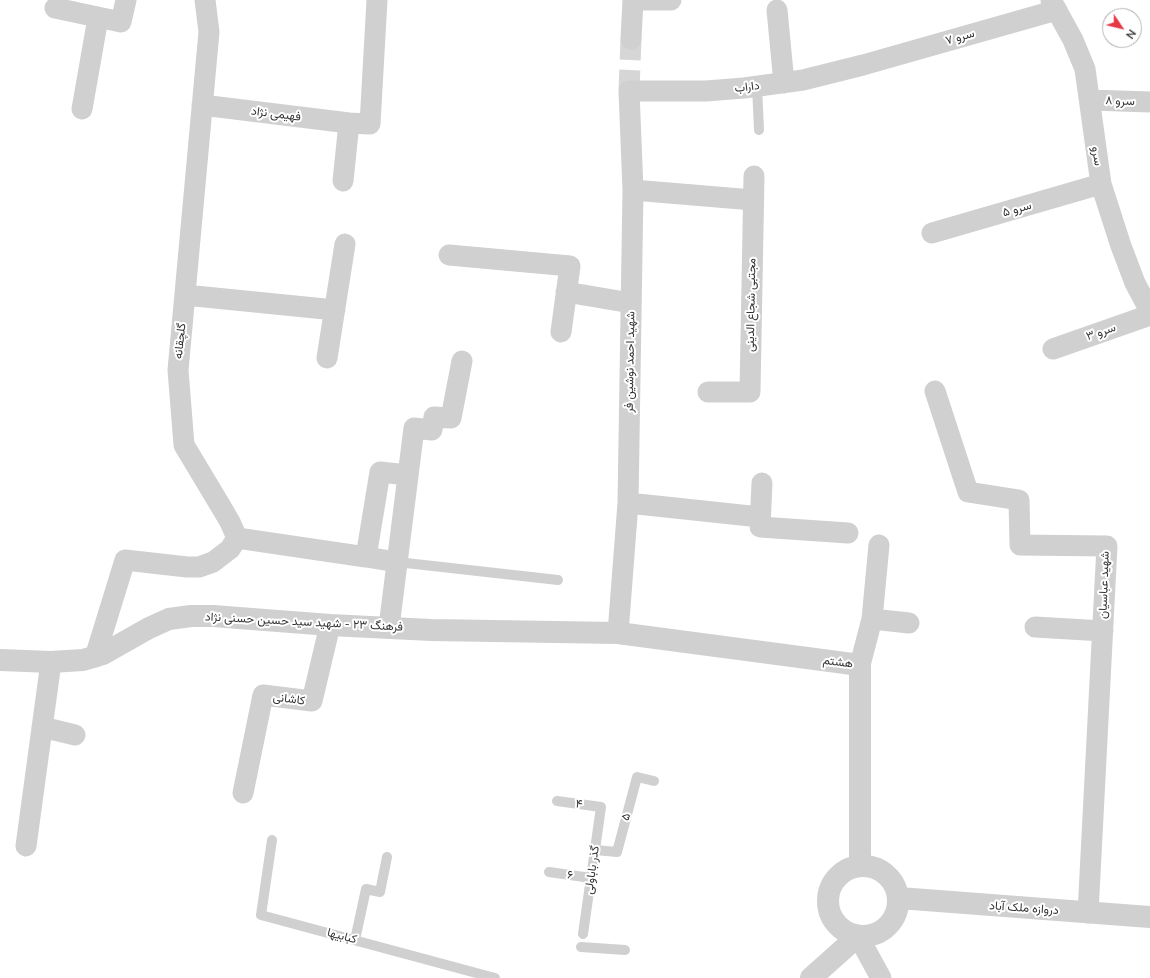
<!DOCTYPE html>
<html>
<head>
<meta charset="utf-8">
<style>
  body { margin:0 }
  #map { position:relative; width:1150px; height:978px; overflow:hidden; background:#fff; font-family:Mulish,sans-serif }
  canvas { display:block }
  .north { position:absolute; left:1102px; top:8px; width:40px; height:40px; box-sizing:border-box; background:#fff; border:1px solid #adadad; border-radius:50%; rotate:125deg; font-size:11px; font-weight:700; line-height:16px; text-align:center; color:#333 }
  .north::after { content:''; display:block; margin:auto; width:14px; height:18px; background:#e63946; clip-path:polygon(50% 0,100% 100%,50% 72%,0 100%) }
</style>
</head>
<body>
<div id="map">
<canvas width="1150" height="978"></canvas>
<div class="north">N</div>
</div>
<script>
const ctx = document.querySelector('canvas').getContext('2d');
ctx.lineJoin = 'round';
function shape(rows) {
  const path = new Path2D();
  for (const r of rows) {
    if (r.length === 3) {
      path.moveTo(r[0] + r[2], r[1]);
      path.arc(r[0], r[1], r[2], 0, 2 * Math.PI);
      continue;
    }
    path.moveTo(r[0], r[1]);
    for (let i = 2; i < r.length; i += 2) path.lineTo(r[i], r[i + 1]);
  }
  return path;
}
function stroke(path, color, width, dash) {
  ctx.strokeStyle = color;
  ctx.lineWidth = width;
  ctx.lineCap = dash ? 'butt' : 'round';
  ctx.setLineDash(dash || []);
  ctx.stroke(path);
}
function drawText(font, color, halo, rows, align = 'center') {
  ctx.font = font + ' Mulish,Vazirmatn,sans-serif';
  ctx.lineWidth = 4;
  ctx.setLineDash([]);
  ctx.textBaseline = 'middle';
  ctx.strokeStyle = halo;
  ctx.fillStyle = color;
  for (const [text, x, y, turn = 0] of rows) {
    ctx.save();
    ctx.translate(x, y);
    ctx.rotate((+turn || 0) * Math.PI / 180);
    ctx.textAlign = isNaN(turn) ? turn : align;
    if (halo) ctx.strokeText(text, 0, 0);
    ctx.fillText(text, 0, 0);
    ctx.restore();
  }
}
stroke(shape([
  [629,91,631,39]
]), '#d6d6d6', 21, [21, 10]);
stroke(shape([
  [757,86,759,130],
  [397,562,558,580],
  [557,801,601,807,583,934],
  [272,840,261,915,495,978],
  [595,850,617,852,637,777,654,781],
  [549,872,591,878],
  [355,940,366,889,380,892,387,857],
  [581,947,625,950]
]), '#d0d0d0', 10);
stroke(shape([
  [205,0,209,32,178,370,184,445,220,505,230,522,237,538],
  [633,0,671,0],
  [1051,0,1073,40,1085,69,1101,184,1121,246,1135,283,1150,311],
  [55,8,121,22,126,0],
  [777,10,784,83],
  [631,39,633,0],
  [1090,100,1150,102],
  [202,105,349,123],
  [82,109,98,18],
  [343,181,349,123,370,124,377,0],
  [633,190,753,200],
  [932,233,1101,184],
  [449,255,570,266,561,332],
  [566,292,631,303],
  [185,295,335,310],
  [1053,349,1150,315],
  [327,358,345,244],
  [935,391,968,492,1019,500,1020,545,1107,546,1088,913],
  [708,392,750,392,754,176],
  [762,483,760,527,848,533],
  [628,503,760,517],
  [237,538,366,557],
  [397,562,366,557,380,472,408,475],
  [872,619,909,623],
  [389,627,414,428,432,430,434,417,451,418,462,361],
  [1035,627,1103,631],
  [618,633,628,503,633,190,629,91,706,91,744,88,803,80,863,65,1057,10],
  [95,657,125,560,187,567,199,567,213,562,230,549,237,538],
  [860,665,872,619,879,545],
  [42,727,75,735],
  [243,793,263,695,312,701,330,625],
  [26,846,51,662],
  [858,936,881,978]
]), '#d0d0d0', 21);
stroke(shape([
  [0,660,51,662,83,660,103,654,149,628,169,619,191,616,213,616,330,625,431,630,618,633,860,665,860,866],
  [863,901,35],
  [899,898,1150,917],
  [811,978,858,936]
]), '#d0d0d0', 22);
drawText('12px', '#333', '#fff', [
  ["سرو ۷",960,37,-16],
  ["داراب",747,87,-7],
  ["سرو ۸",1120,101,2],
  ["فهیمی نژاد",276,114,7],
  ["سرو",1097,156,82],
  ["سرو ۵",1017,209,-16],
  ["مجتبی شجاع الدینی",751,305,-89],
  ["سرو ۳",1101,332,-19],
  ["گلچقانه",180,341,-84],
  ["شهید احمد نوشین فر",630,362,-89],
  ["شهید عباسیان",1104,585,-88],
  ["فرهنگ ۲۳ - شهید سید حسین حسنی نژاد",304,622,3],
  ["هشتم",838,662,7],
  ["کاشانی",289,699,7],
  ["۴",579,804,7],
  ["۵",626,817,-75],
  ["گذر باباولی",592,870,-82],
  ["۶",570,875,7],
  ["دروازه ملک آباد",1024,908,4],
  ["کبابیها",342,936,15]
]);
</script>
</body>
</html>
